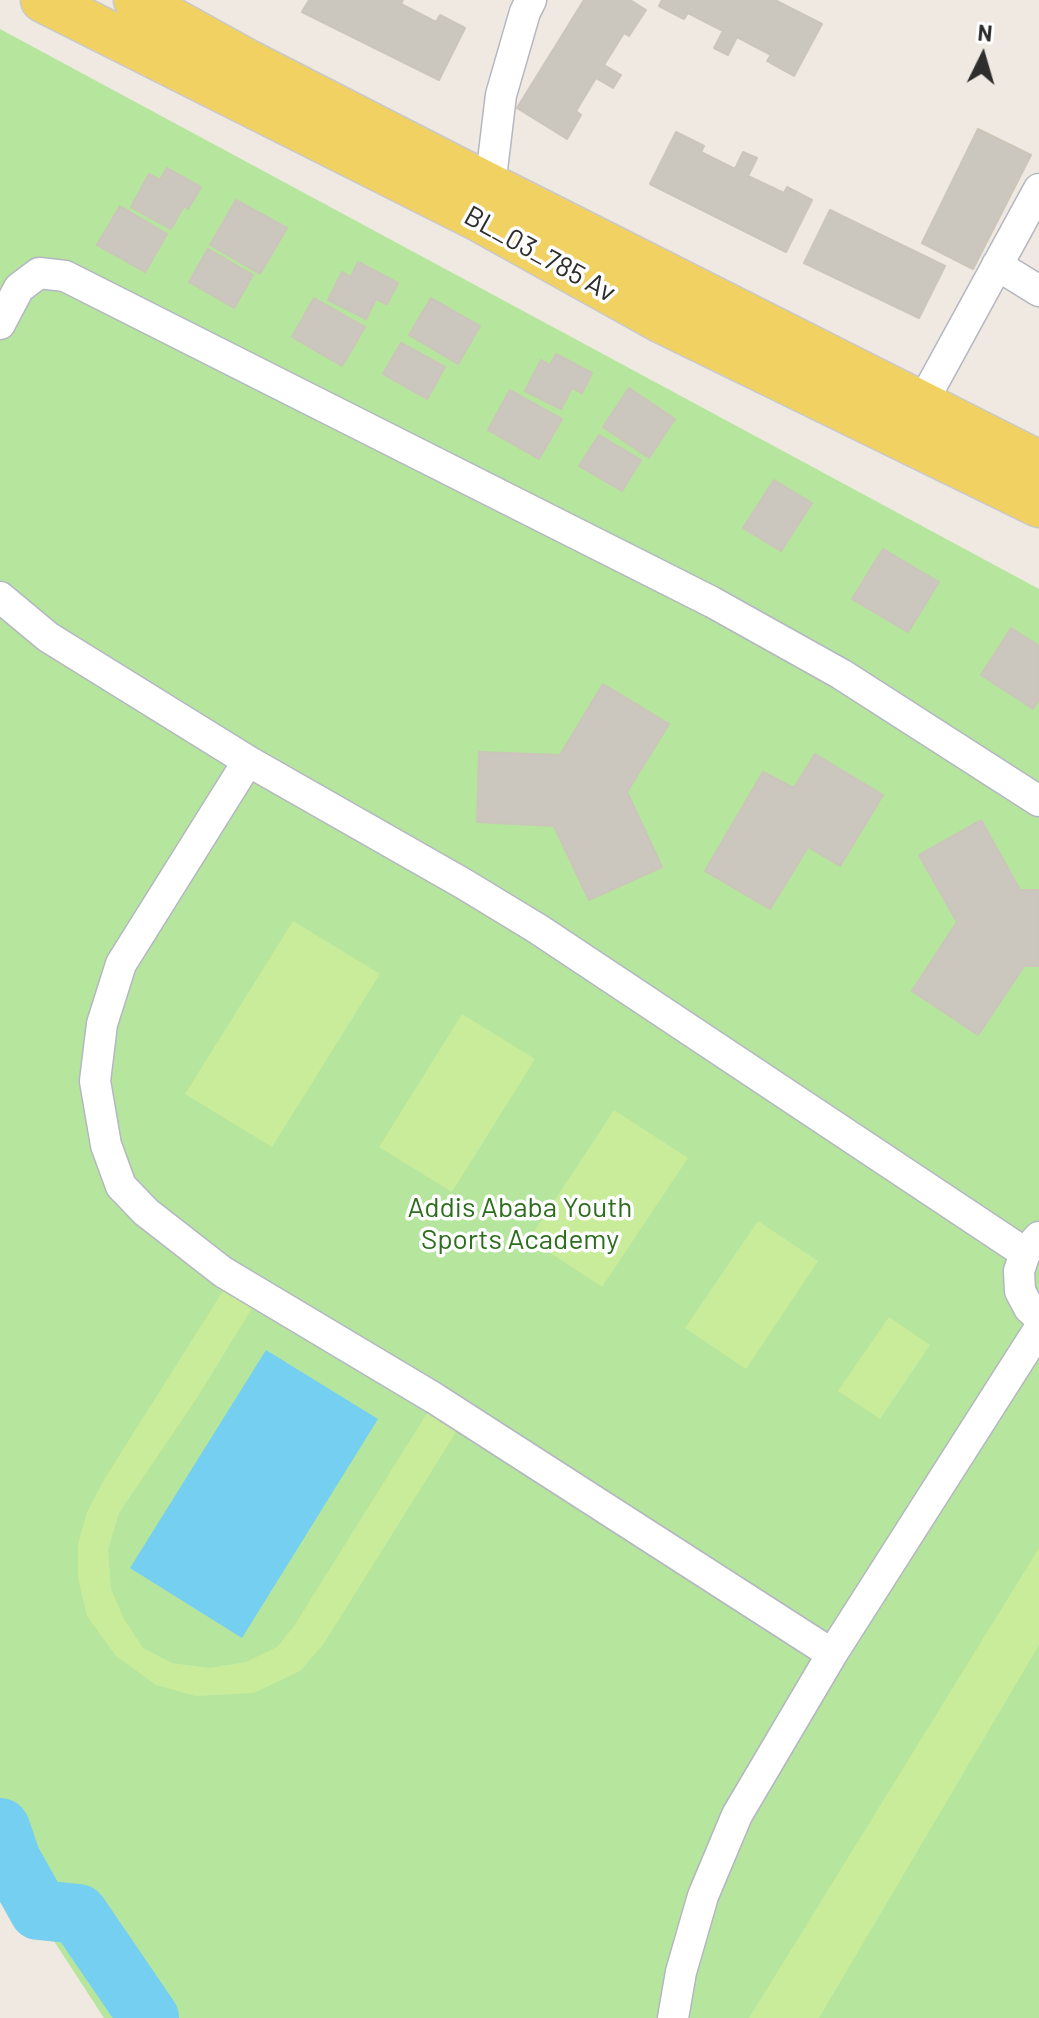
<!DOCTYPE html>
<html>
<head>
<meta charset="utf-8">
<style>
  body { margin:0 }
  #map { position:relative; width:1039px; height:2018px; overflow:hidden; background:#efe9e1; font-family:Barlow,sans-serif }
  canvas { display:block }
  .north { position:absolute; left:943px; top:16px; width:80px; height:80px; -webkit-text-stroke:6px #fff; paint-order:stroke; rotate:5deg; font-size:22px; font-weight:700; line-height:32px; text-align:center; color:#2e2e2e }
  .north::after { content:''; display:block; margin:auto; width:28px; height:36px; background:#2e2e2e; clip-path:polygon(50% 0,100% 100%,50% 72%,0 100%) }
</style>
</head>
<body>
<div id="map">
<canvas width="1039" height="2018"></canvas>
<div class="north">N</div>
</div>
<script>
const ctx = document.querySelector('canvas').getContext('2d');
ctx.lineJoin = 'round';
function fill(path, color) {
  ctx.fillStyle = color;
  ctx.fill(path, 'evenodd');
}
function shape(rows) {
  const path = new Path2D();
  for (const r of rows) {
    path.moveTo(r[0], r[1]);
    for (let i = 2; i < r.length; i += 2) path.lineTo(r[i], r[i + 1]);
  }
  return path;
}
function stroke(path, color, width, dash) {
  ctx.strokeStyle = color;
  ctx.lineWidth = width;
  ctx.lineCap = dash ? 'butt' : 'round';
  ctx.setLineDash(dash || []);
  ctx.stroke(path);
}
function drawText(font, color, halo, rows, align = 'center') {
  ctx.font = font + ' Barlow,sans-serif';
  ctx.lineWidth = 7;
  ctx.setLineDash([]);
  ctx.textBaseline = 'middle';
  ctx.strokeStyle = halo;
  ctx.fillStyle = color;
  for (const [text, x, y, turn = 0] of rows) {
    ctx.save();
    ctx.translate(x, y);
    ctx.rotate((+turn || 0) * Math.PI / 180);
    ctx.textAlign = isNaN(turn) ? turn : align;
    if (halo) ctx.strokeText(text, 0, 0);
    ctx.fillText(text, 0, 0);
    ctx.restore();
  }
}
fill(shape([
  [0,29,1039,589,1039,2018,104,2018,0,1858]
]), '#b6e59e');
fill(shape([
  [293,921,380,974,272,1147,185,1094],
  [462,1014,535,1059,452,1192,379,1147],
  [614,1110,688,1158,602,1287,529,1239],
  [758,1221,818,1261,746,1369,685,1328],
  [228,1283,257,1300,197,1398,119,1513,108,1550,111,1589,124,1619,143,1648,172,1663,209,1668,246,1662,277,1647,294,1626,429,1410,458,1429,323,1645,300,1671,254,1693,196,1696,156,1685,116,1656,87,1616,78,1578,78,1544,87,1512,105,1478],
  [889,1317,930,1345,880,1419,838,1391],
  [1039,1548,1039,1645,819,2018,749,2018]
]), '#c9ec9a');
fill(shape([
  [266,1350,378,1419,242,1638,130,1568]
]), '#75cff0');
stroke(shape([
  [0,1828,11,1860,39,1910,78,1914,149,2018]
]), '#75cff0', 60);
const building = shape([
  [309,0,403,0,401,4,436,22,440,15,465,28,439,80,302,12,309,0],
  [584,0,630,0,646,10,629,36,624,33,604,65,621,75,613,88,596,78,576,111,581,115,567,139,517,108,584,0],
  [662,0,775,0,822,24,794,76,767,61,771,55,737,37,728,55,714,48,723,31,688,13,684,19,659,6,662,0],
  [978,129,1031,155,973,269,922,243,978,129],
  [676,132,704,146,701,152,735,169,743,152,757,158,748,176,784,193,787,187,812,200,786,252,650,184,676,132],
  [167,168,201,187,188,209,184,206,171,229,131,207,149,174,160,180,167,168],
  [236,200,287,228,260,274,210,245,236,200],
  [120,206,167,234,145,272,97,245,120,206],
  [830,210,945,266,919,318,804,263,830,210],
  [208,249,253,275,234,308,189,282,208,249],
  [358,262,398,283,387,304,376,299,366,319,328,300,342,272,351,277,358,262],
  [314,298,365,327,342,366,292,337,314,298],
  [431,298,480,326,458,364,409,335,431,298],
  [401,343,445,367,427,399,383,374,401,343],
  [556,354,592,373,582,393,572,388,561,409,525,391,541,360,550,365,556,354],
  [629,388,675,419,649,458,603,427,629,388],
  [510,390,562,419,539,459,488,430,510,390],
  [599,435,641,460,622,491,579,466,599,435],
  [774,480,812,503,781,551,743,528,774,480],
  [883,549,939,582,908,632,852,599,883,549],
  [1011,628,1039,646,1039,700,1033,709,981,675,1011,628],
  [603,684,669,724,627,792,662,867,589,900,554,826,477,822,479,752,560,755,603,684],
  [815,754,883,795,840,866,808,847,770,909,705,871,763,772,794,788,815,754],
  [981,820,1020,890,1039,890,1039,966,1024,966,978,1035,912,991,957,922,919,855,981,820]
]);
fill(building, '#cbc7bf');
stroke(building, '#cbc5ba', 2);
const minor = shape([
  [484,201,490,186,501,95,525,12,531,0],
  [997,265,1039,291],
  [0,324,19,288,39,273,65,276,712,602,841,674,1039,801],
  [921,405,1039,189],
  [0,597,48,637,248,761,464,884,538,929,1025,1253],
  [248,761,121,964,102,1024,95,1081,106,1145,121,1186,146,1212,223,1272,434,1398,832,1654],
  [1039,1237,1025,1253,1019,1271,1020,1291,1029,1308,1039,1317],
  [673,2018,681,1972,703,1896,737,1815,832,1654,1039,1329]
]);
const primary = shape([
  [43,0,477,218,662,321,1039,505],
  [136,0,248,62,490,186,1039,463]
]);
stroke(minor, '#b4b7c1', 33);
stroke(primary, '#c9c9c9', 47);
stroke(minor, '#fff', 30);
stroke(primary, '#f2d163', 44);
drawText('28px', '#2e2e2e', '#fff', [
  ["BL_03_785 Av",540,254,29]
]);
drawText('28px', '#2c6e1b', '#fff', [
  ["Addis Ababa Youth",520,1208],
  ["Sports Academy",520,1240]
]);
</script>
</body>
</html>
